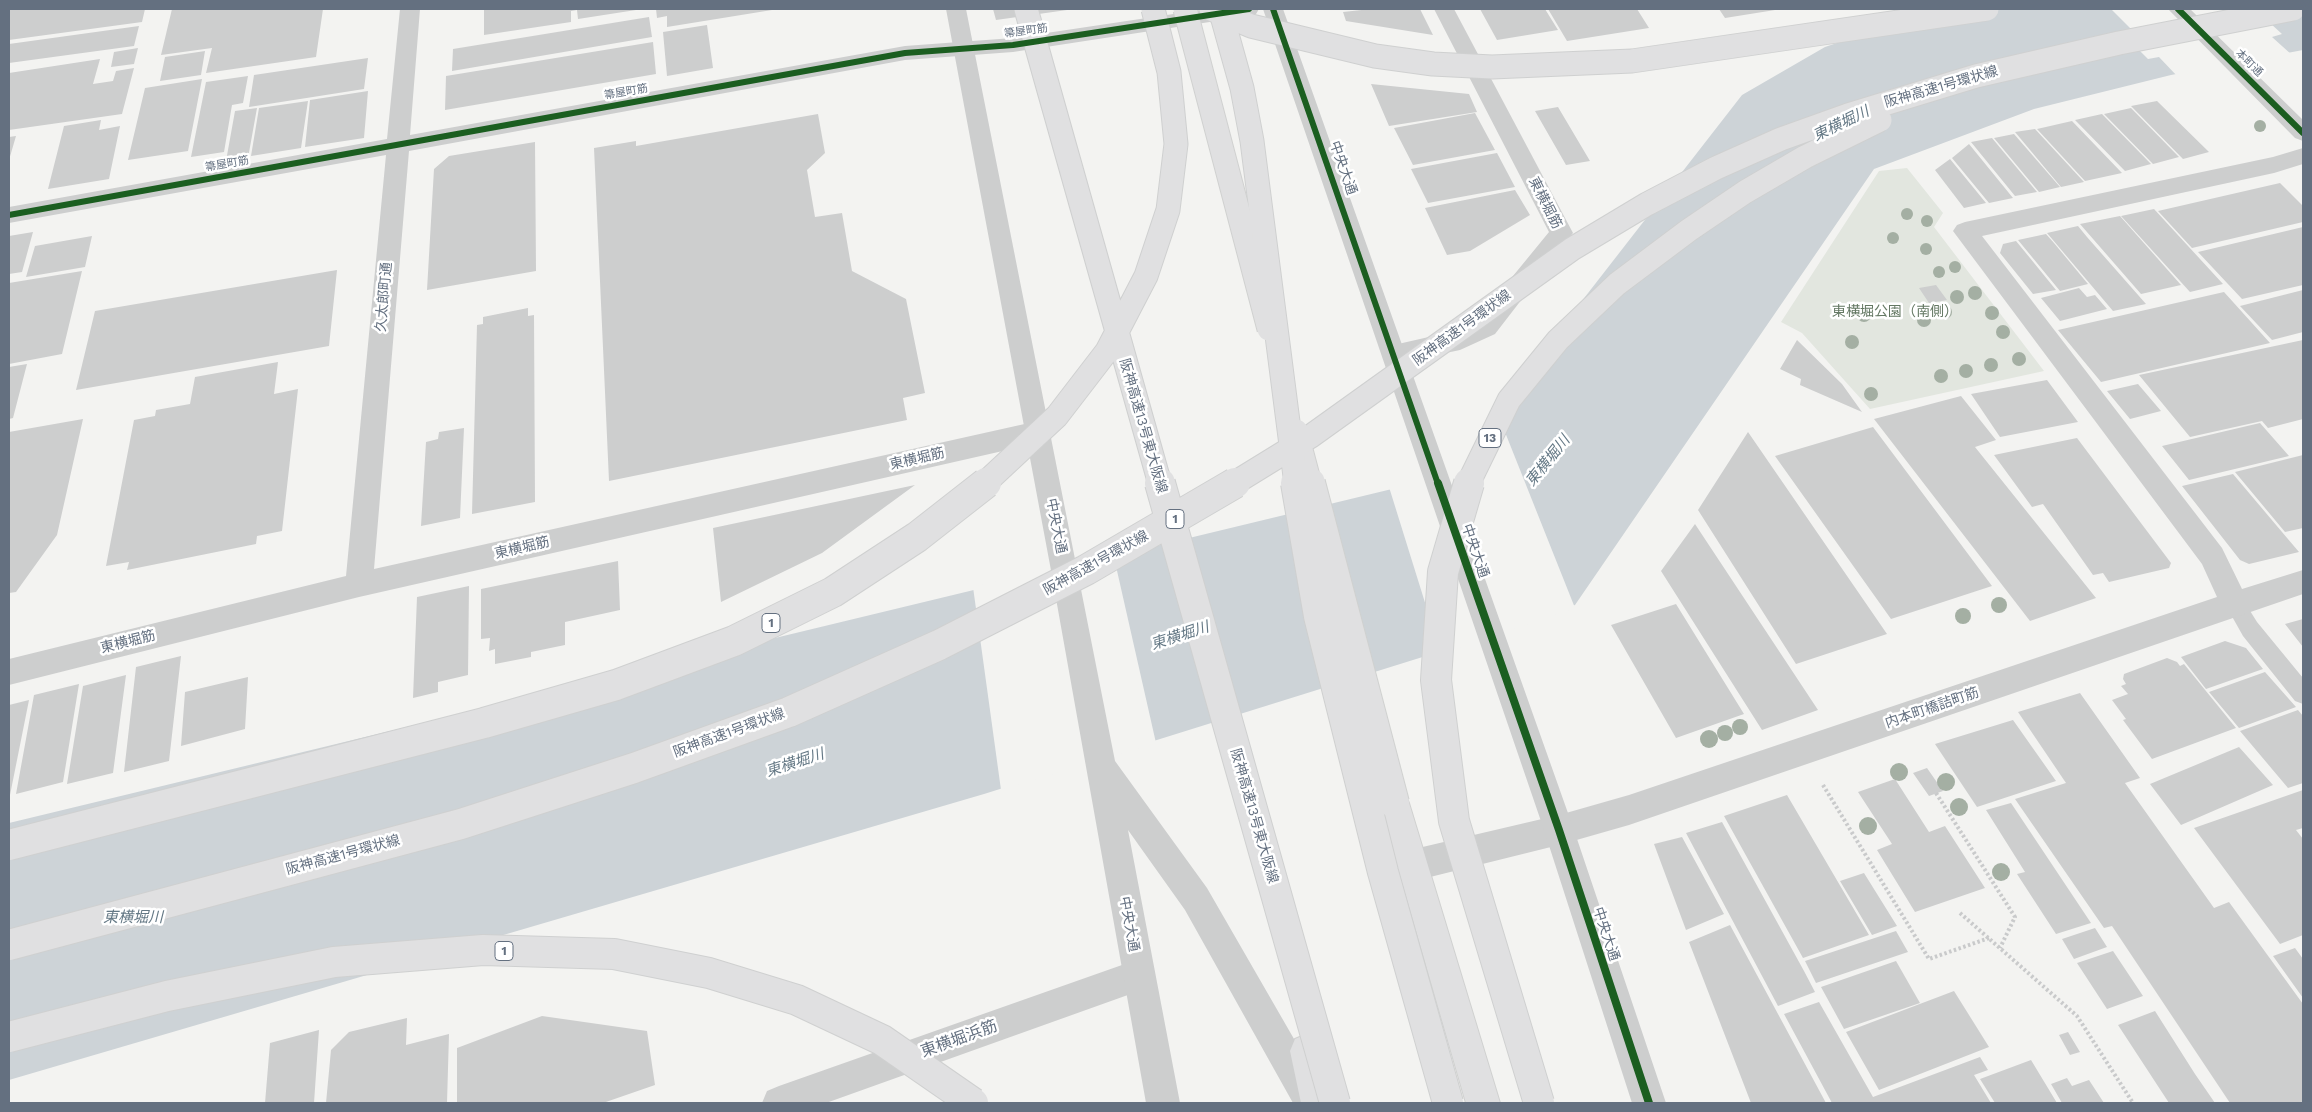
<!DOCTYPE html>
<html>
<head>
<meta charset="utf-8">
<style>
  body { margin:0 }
  #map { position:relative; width:2312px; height:1112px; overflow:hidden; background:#f3f3f1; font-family:"Work Sans",sans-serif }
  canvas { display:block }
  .frame { position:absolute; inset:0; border:10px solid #647080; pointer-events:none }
</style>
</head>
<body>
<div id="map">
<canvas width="2312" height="1112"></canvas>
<div class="frame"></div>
</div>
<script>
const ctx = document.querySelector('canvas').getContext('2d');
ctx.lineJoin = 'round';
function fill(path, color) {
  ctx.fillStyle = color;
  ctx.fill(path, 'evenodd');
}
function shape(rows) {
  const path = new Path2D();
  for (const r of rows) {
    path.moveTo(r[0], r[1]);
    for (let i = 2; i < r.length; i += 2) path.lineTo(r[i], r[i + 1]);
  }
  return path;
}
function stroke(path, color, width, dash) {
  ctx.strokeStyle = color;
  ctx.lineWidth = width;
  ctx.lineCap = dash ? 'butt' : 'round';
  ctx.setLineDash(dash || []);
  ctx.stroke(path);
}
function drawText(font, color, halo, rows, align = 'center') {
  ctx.font = font + ' "Work Sans","Noto Sans JP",sans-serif';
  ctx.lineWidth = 5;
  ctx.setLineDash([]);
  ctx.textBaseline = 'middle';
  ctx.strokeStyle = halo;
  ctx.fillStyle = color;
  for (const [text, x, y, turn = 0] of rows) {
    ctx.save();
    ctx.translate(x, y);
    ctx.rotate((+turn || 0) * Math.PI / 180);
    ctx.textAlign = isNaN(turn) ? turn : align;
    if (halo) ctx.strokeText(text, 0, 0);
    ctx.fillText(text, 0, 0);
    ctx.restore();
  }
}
fill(shape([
  [1907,168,1943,213,1934,227,2044,371,1870,409,1802,333,1781,322,1879,171]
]), '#e2e6df');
fill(shape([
  [1938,9,2303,9,2303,50,2171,75,2034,109,1874,169,1575,605,1477,640,984,794,9,1080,9,823,1392,489,1487,423,1742,95,1825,47]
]), '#cdd3d7');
fill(shape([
  [2111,9,2242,9,2270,23,2282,34,2272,37,2292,55,2177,76,2159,57,2148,59,2137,48,2147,45],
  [1495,407,1575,608,1441,654,1389,487,1485,421],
  [1113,553,1156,743,1001,790,973,587]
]), '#f3f3f1');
fill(shape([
  [9,9,145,9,142,22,9,40],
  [172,9,323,9,316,57,206,73,212,48,161,55],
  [484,9,636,9,636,10,578,19,577,10,571,11,571,22,484,35],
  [656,9,772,9,772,10,667,27,667,16,657,18],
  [993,9,1067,9,1067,10,996,20],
  [1371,9,1420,9,1433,35,1346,21,1343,12],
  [1480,9,1545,9,1558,30,1497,40],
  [1548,9,1637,9,1649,28,1567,41],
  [1719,9,1775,9,1775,10,1725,18],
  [649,17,652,37,452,71,453,49],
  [707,25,713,68,667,76,663,32],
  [139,26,134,46,9,63,9,44],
  [653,42,656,74,445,110,446,76],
  [138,48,134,64,111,67,114,52],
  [205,51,201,75,160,81,165,57],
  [368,58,364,89,249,107,254,75],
  [100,59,93,84,113,81,116,71,134,68,122,114,9,130,9,73],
  [248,76,243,103,232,105,224,152,191,157,206,82],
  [202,79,188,151,128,160,145,88],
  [1371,84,1469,94,1477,112,1389,126],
  [368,91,364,138,305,147,310,100],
  [308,101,301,148,251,156,259,108],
  [2157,101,2209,152,2183,159,2131,106],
  [1558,107,1590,161,1566,165,1535,111],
  [257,108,248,158,226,161,235,111],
  [2131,108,2179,157,2153,164,2104,114],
  [1475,113,1495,150,1413,165,1394,128],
  [818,114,825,153,807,170,815,217,842,213,852,271,906,299,925,393,903,398,907,420,609,481,594,148,636,141,636,146],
  [2102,114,2151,164,2125,171,2075,120],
  [101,120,99,130,120,126,109,179,48,189,64,126],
  [2072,121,2122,173,2085,181,2037,129],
  [2035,129,2084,182,2061,187,2015,132],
  [2014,134,2060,187,2039,192,1994,138],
  [16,136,9,160,9,137],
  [1992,138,2037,192,2015,196,1971,142],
  [535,142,536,271,427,290,434,169,449,156],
  [1969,144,2013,198,1989,203,1952,158],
  [1497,153,1515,187,1428,203,1411,169],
  [1950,159,1986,203,1964,208,1935,170],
  [2280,183,2303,206,2303,222,2192,248,2158,211],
  [1515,190,1530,215,1470,251,1447,255,1425,208],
  [2154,209,2223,284,2190,292,2121,216],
  [2120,216,2181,285,2141,294,2080,224],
  [2078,226,2087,237,2146,304,2113,311,2047,233],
  [2303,227,2303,285,2242,299,2198,252],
  [33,232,22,272,9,274,9,236],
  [2046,234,2054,243,2088,284,2060,291,2018,240],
  [92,236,85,267,26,277,35,246],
  [2016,241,2030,258,2056,290,2033,294,2000,253,2003,244],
  [337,270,329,346,76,390,95,311],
  [82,271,62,354,9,364,9,283],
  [1936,285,1947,300,1929,303,1919,288],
  [2079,288,2087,297,2095,295,2107,309,2060,321,2041,298],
  [2303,290,2303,332,2272,340,2240,306],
  [2224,292,2270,343,2101,382,2058,330],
  [528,308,528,316,534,315,535,502,472,514,477,325,483,324,483,317],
  [1797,340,1842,384,1862,412,1800,385,1801,379,1780,369],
  [2303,340,2303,419,2268,428,2262,421,2190,437,2139,375],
  [278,362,274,394,298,389,282,531,257,536,256,544,127,570,129,562,106,566,134,420,155,416,156,410,190,404,195,377],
  [27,364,13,418,9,419,9,367],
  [2047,380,2078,422,2000,437,1971,394],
  [2138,384,2161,411,2130,419,2107,391],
  [1961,396,1996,440,1975,447,2096,598,2030,621,1874,419],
  [83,419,57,535,16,592,9,593,9,432],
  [2260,423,2289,456,2189,480,2162,446],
  [1873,427,1992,586,1891,619,1775,456],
  [464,428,460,518,421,526,426,442,438,439,439,432],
  [1748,432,1887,634,1796,664,1698,510],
  [2077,438,2171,563,2169,568,2109,582,2103,573,2093,575,2043,504,2032,507,1994,455],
  [2303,455,2303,528,2285,532,2235,472],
  [2233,474,2282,532,2299,552,2249,564,2240,560,2182,486],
  [915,485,822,553,721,602,713,528],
  [1695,524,1818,710,1762,730,1661,571],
  [618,561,620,610,565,622,565,645,531,652,531,657,495,664,495,649,489,651,490,638,481,639,481,589],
  [469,586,468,675,438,682,438,692,413,698,417,597],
  [1676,604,1744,714,1676,738,1611,625],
  [2303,619,2303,647,2285,624],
  [2225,641,2246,648,2263,669,2206,689,2181,657],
  [181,656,169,761,124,772,136,667],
  [2167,658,2177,662,2180,666,2184,664,2236,728,2152,759,2123,720,2126,719,2112,700,2128,694,2121,686,2126,684,2123,679,2124,674],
  [2265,672,2296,707,2239,728,2209,692],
  [126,675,113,773,67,784,83,686],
  [248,677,245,729,181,746,185,692],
  [79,684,63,782,16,794,34,695],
  [2080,693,2140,778,2125,783,2214,908,2229,902,2303,1004,2303,1103,2230,1103,2112,926,2104,928,2015,799,2066,783,2018,712],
  [29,700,10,795,9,796,9,705],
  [2298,710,2303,716,2303,783,2288,788,2240,731],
  [2013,720,2056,781,1977,807,1935,744],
  [2239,747,2273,785,2181,825,2150,784],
  [1927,768,1943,791,1929,796,1913,773],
  [1895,779,1929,832,1945,826,1985,888,1915,912,1877,850,1892,844,1858,792],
  [2303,790,2303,828,2296,830,2303,839,2303,935,2280,944,2194,828],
  [1787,795,1869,935,1803,958,1724,816],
  [2011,803,2091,923,2056,934,2017,874,2025,872,1986,810],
  [1722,822,1804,971,1815,992,1778,1006,1686,833],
  [1682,837,1724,914,1686,930,1654,844],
  [1864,873,1897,926,1872,935,1840,881],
  [1730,925,1826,1103,1751,1103,1689,942],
  [2095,928,2107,947,2074,959,2062,939],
  [1896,931,1908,952,1816,983,1805,961],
  [2295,948,2303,959,2303,998,2273,956],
  [2113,951,2143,996,2107,1009,2077,963],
  [1896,961,1920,1003,1844,1029,1821,987],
  [1954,991,1989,1047,1879,1090,1846,1032],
  [1819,1002,1873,1097,1980,1057,1988,1070,1974,1075,1991,1103,1832,1103,1784,1014],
  [2155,1011,2195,1074,2215,1103,2169,1103,2118,1025],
  [542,1016,647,1031,655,1085,603,1103,457,1103,457,1048],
  [407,1018,406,1045,449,1034,447,1103,326,1103,331,1050,349,1032],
  [319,1030,314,1103,265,1103,270,1043],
  [2068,1032,2080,1052,2070,1055,2059,1035],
  [2031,1060,2057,1103,1995,1103,1980,1079],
  [2067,1078,2072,1086,2089,1080,2104,1103,2062,1103,2051,1084]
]), '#cdcece');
const primary = shape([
  [1394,788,1405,793,1409,803,1500,1103,1466,1103,1379,803,1383,793,1394,788],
  [1307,1034,1319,1039,1324,1051,1335,1103,1301,1103,1290,1051,1295,1039,1307,1034]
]);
stroke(primary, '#d0d1d0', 2);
stroke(shape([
  [1823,785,1929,959,1989,938],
  [1936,793,2015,917,2000,948],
  [1960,913,2077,1016,2133,1103]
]), '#c9cacb', 4, [2.5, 2.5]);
fill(shape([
  [2235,595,2242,598,2257,622,2303,678,2303,704,2295,701,2243,636,2225,604,2228,598,2235,595]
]), '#cdcece');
fill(shape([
  [400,9,420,9,410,135,905,46,1013,38,1207,9,1259,9,1256,14,1249,16,1013,52,905,60,409,151,374,569,1038,421,1047,425,1051,432,1047,439,1038,443,359,597,9,685,9,659,346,576,386,155,9,223,9,207,387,139,400,9],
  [1434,9,1454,9,1573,233,1495,334,1460,350,1394,364,1385,361,1382,354,1385,347,1455,331,1477,320,1549,232,1434,9],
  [2303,148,2303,164,2274,173,1982,236,2222,548,2242,589,2303,570,2303,594,1629,825,1559,845,1414,881,1403,876,1398,865,1403,854,1414,849,1559,815,1629,795,2217,597,2202,564,1953,231,1957,225,1965,222,2273,157,2303,148],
  [1139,959,1151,963,1155,975,1151,987,1139,991,826,1103,762,1103,767,1091,779,1086,1139,959]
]), '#cdcece');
fill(shape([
  [946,9,966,9,1115,761,1207,888,1324,1091,1329,1103,1293,1103,1185,910,1128,830,1180,1103,1146,1103,1050,565,946,9],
  [1263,9,1283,9,1574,830,1666,1103,1632,1103,1544,830,1263,9],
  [2168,9,2190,9,2303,120,2303,141,2295,138,2168,9]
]), '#cdcece');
fill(primary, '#e0e0e1');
const primaryBridgeFar1 = shape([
  [1185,9,1269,329],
  [1296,431,1310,484]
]);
const primaryBridge = shape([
  [1310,483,1394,803]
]);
const motorwayBridgeFar1 = shape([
  [1026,9,1160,484],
  [1211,9,1251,26,1375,56,1433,64,1492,67,1632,61,1987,9],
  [1220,9,1242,88,1252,141,1296,484],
  [984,484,1057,416,1107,351,1146,276,1168,210,1176,144,1169,72,1153,9],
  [1233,484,1311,436,1572,249,1647,204,1716,168,1781,139,1848,115,1976,76,2119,43,2293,9],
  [1468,484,1509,400,1558,340,1617,284,1689,230,1745,192,1805,157,1880,120]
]);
const motorwayBridge = shape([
  [1160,483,1335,1103],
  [1296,483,1319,616,1383,872,1448,1103],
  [1469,483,1443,572,1436,680,1454,821,1539,1103],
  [9,845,484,723,616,685,734,641,833,592,917,537,986,483],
  [9,945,461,824,634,768,789,712,939,645,1086,570,1235,483],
  [9,1037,167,996,334,962,483,950,614,954,709,973,797,1000,882,1040,973,1103]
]);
stroke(primaryBridgeFar1, '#d0d1d0', 25, []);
stroke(primaryBridge, '#d0d1d0', 32, []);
stroke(motorwayBridgeFar1, '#cfd0d0', 25, []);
stroke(motorwayBridge, '#cfd0d0', 32, []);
stroke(primaryBridgeFar1, '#e0e0e1', 23);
stroke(primaryBridge, '#e0e0e1', 30);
stroke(motorwayBridgeFar1, '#e0e0e1', 23);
stroke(motorwayBridge, '#e0e0e1', 30);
stroke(shape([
  [1273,9,1438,484],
  [2178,9,2303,133],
  [9,215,905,53,1013,45,1249,9]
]), '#1b5e20', 6);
stroke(shape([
  [1438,483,1559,830,1649,1103]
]), '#1b5e20', 8);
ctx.fillStyle = '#a4afa3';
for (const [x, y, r] of [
  [2260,126,6],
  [1907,214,6],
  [1927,221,6],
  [1893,238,6],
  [1926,249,6],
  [1955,267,6],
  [1939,272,6],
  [1975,293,7],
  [1957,297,7],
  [1945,312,7],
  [1992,313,7],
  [1864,315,7],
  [1924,320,7],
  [2003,332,7],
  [1852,342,7],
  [2019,359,7],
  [1991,365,7],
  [1966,371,7],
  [1941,376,7],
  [1871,394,7],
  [1999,605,8],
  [1963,616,8],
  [1740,727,8],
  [1725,733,8],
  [1709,739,9],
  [1899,772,9],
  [1946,782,9],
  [1959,807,9],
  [1868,826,9],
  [2001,872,9]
]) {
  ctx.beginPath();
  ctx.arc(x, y, r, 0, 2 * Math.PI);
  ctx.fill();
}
drawText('11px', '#647080', '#fff', [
  ["箒屋町筋",1026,31,-8],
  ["本町通",2249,63,44],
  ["箒屋町筋",626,92,-10],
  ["箒屋町筋",227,164,-10]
]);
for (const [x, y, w] of [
  [1490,438,22],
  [1175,519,18],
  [771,623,18],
  [504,951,18]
]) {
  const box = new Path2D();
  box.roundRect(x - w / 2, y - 9.5, w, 19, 4);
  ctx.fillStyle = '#fff';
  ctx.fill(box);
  stroke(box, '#647080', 1);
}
drawText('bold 12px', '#647080', null, [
  ["13",1490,438],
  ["1",1175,519],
  ["1",771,623],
  ["1",504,951]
]);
drawText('14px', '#647080', '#fff', [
  ["阪神高速1号環状線",1941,87,-16],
  ["中央大通",1343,168,71],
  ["東横堀筋",1545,203,63],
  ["久太郎町通",384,297,-85],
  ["阪神高速1号環状線",1462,328,-36],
  ["阪神高速13号東大阪線",1143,426,74],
  ["東横堀筋",917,459,-13],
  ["中央大通",1056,526,79],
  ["東横堀筋",522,548,-13],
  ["中央大通",1475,551,71],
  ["阪神高速1号環状線",1096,563,-29],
  ["東横堀筋",128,642,-14],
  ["内本町橋詰町筋",1932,708,-19],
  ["阪神高速1号環状線",729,733,-20],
  ["阪神高速13号東大阪線",1254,816,74],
  ["阪神高速1号環状線",343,855,-15],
  ["中央大通",1129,924,80],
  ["中央大通",1606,934,72]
]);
drawText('14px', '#647863', '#fff', [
  ["東横堀公園（南側）",1895,312]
]);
drawText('italic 15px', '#647885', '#fff', [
  ["東横堀川",1841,124,-26],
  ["東横堀川",1548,461,-51],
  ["東横堀川",1180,636,-18],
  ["東横堀川",795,763,-18],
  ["東横堀川",133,918]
]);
drawText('16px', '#647080', '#fff', [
  ["東横堀浜筋",959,1039,-20]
]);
</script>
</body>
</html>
